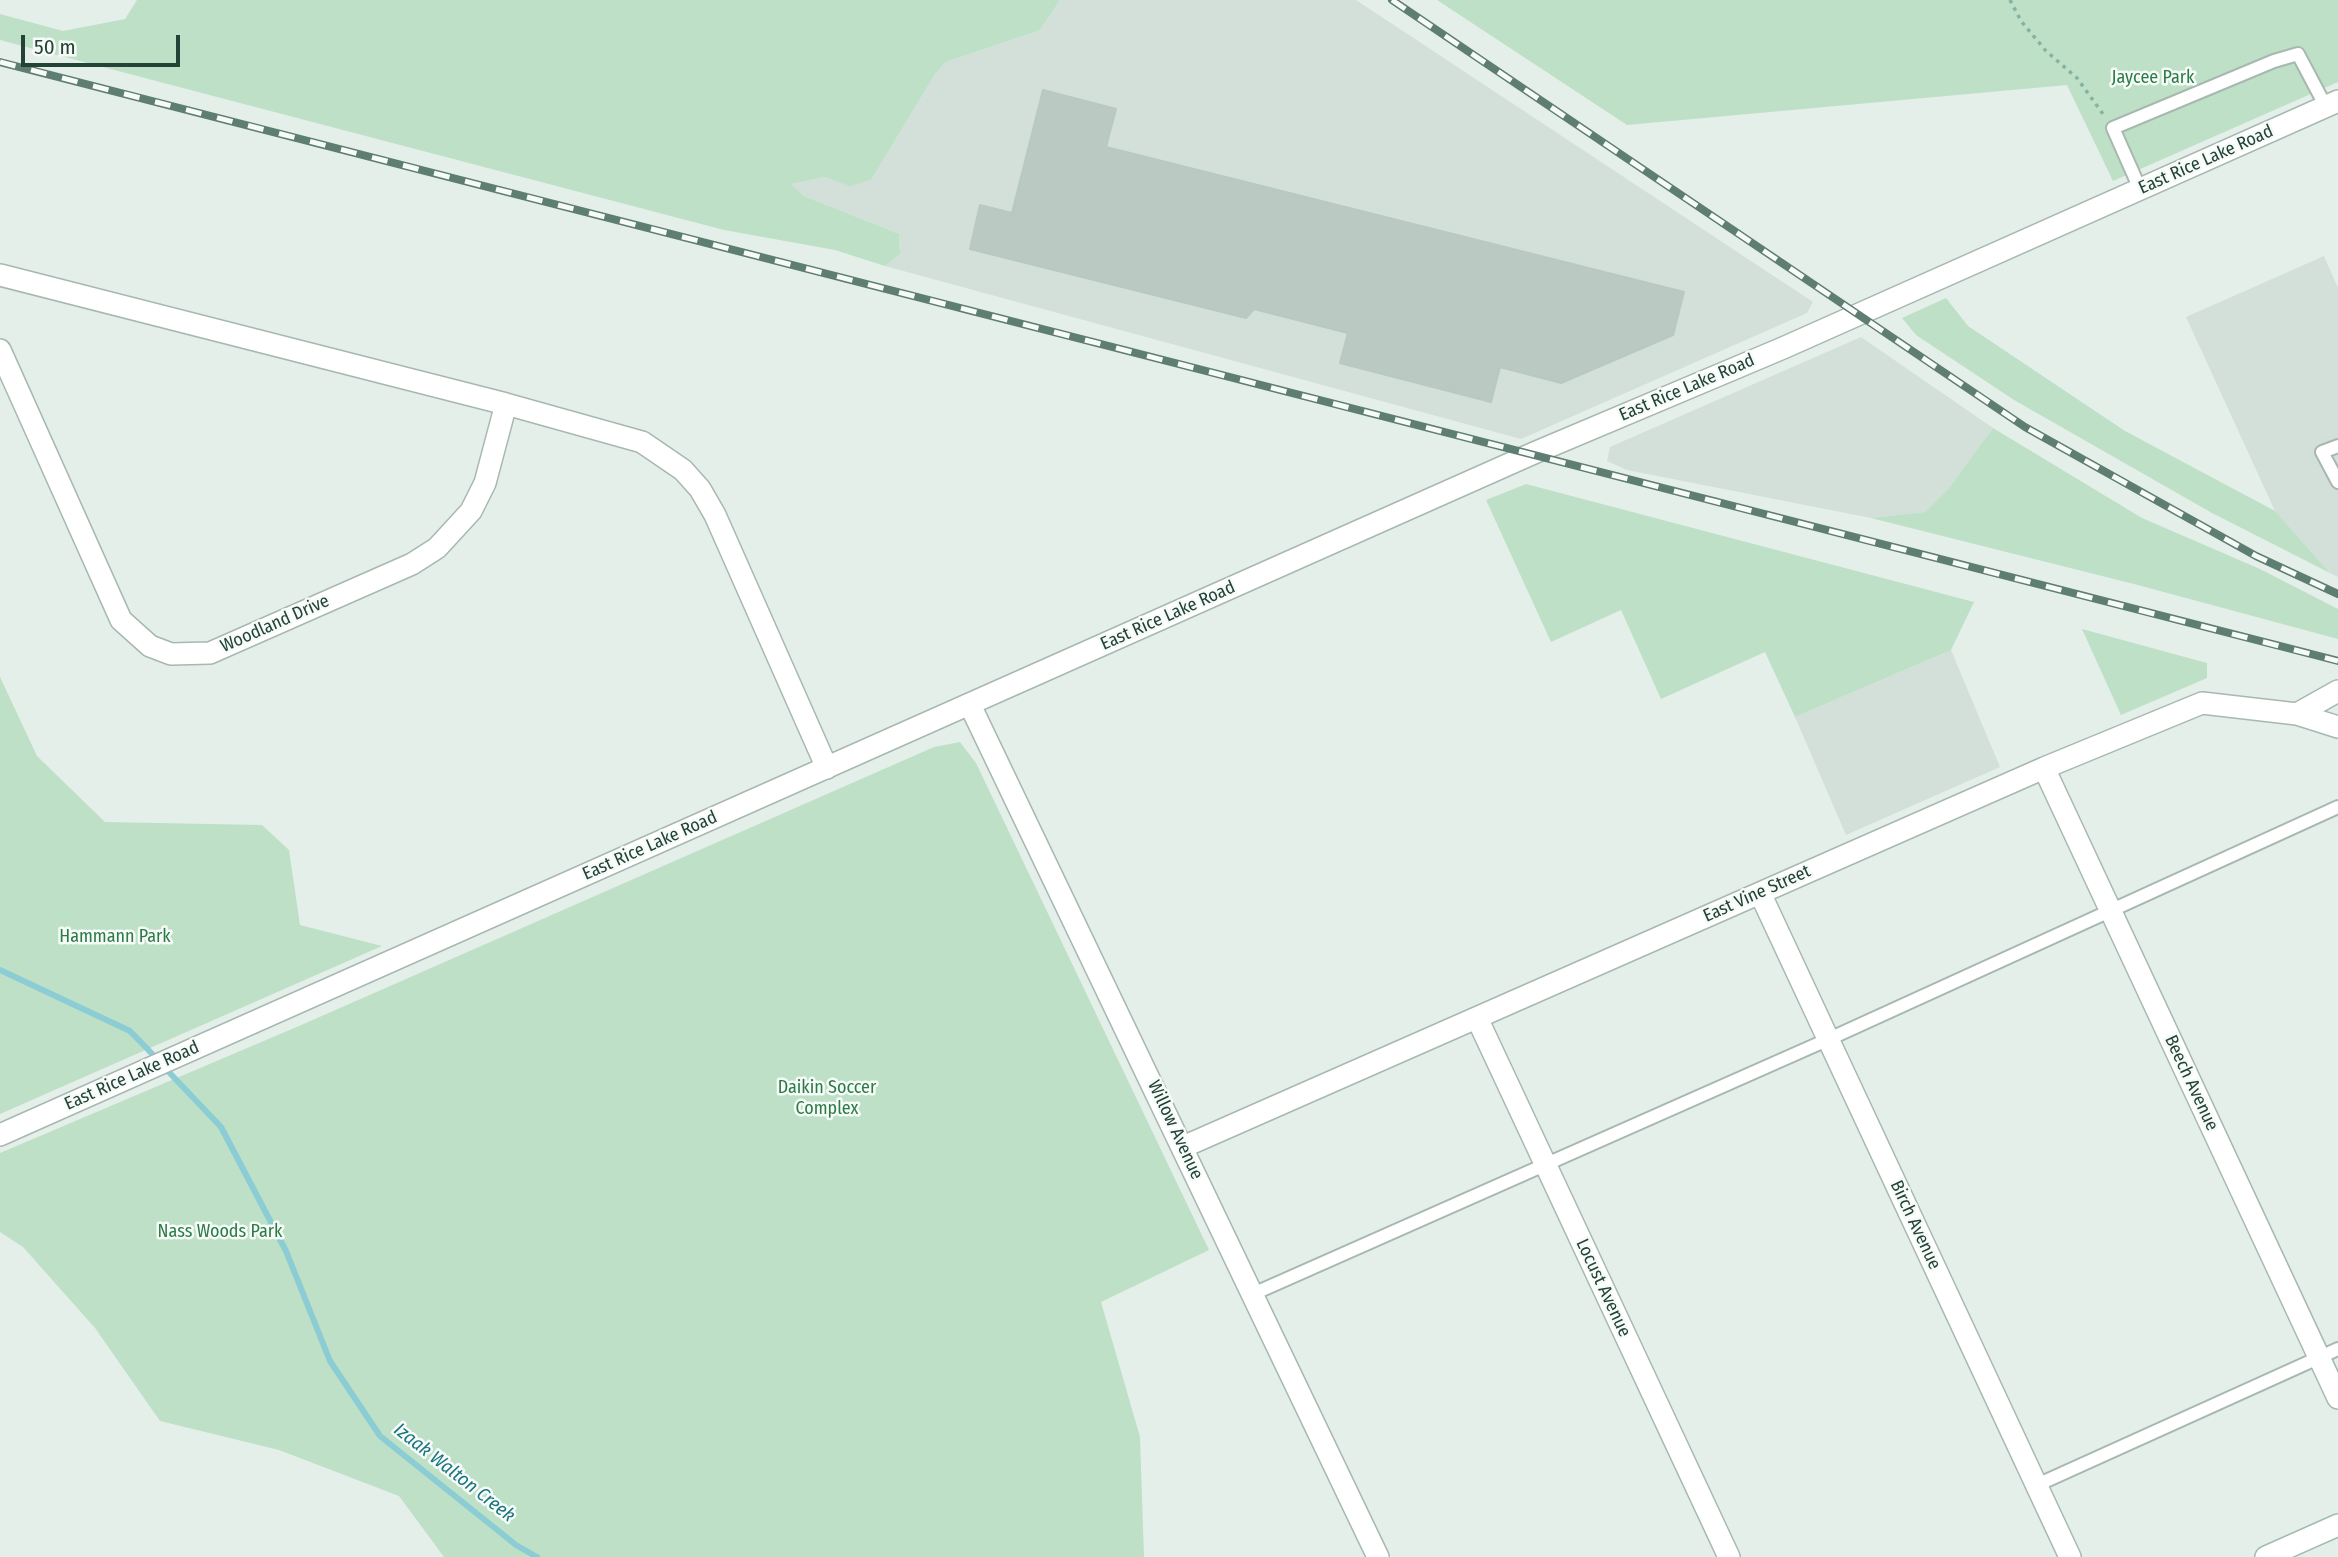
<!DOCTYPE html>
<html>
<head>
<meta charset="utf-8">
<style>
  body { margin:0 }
  #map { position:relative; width:2338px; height:1557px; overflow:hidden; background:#e5efea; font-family:"Fira Sans Condensed",sans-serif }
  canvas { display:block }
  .scale { position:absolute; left:21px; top:35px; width:159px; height:32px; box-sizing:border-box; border:4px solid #234238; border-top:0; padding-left:9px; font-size:21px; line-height:24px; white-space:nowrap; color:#234238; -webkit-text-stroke:5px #f6fbf8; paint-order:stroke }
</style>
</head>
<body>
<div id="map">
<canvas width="2338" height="1557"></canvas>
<div class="scale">50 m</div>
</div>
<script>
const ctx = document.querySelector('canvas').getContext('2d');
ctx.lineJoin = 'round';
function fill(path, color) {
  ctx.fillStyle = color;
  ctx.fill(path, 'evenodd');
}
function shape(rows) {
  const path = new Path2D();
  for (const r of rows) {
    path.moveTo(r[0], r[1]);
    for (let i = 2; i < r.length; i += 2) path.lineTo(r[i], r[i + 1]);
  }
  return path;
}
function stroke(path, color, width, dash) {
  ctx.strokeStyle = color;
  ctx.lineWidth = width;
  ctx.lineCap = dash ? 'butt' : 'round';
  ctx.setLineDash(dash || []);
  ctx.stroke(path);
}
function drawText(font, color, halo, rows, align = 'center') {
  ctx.font = font + ' "Fira Sans Condensed",sans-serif';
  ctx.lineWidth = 5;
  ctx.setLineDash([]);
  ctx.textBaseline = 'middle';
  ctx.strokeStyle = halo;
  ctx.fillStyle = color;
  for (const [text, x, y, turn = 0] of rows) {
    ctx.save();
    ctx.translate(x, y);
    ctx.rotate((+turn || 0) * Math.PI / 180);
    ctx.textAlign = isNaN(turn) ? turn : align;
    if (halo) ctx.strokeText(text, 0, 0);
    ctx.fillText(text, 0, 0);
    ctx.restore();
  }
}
fill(shape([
  [1060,0,1356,0,1813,302,1807,313,1521,439,885,266,900,254,899,234,804,196,791,184,825,177,850,185,871,180,935,74,946,62,1040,30],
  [2324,256,2338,288,2338,577,2330,573,2275,511,2186,317],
  [1861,337,1993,428,1949,488,1925,512,1871,518,1627,470,1607,461,1610,447],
  [1951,650,2000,767,1846,835,1795,717]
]), '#d3dfd9');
fill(shape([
  [137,0,1060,0,1040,30,946,62,935,74,871,180,850,186,825,177,791,184,804,196,899,234,900,254,885,266,835,250,724,230,0,40,0,14,63,31,125,19],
  [1437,0,2338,0,2338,82,2113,181,2067,85,1627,125],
  [1946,298,1968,326,2125,431,2275,511,2330,573,2212,513,2014,400,1916,335,1902,318],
  [1993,428,2142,518,2260,569,2338,609,2338,639,2134,584,1871,518,1925,512,1949,488],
  [1526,484,1974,602,1951,650,1795,717,1765,652,1661,699,1621,610,1551,642,1486,500],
  [2082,629,2207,663,2207,678,2121,715],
  [0,677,37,756,105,822,262,825,289,850,300,925,382,946,0,1114],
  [960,742,976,763,1209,1250,1101,1302,1140,1437,1144,1557,444,1557,399,1496,279,1450,160,1421,95,1328,23,1247,0,1232,0,1153,299,1026,934,747]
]), '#bde0c6');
stroke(shape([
  [0,970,130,1031,158,1060],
  [165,1068,221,1127,286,1251,330,1361,380,1436,516,1545,537,1557]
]), '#8bccd5', 6);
const building = shape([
  [1043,90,1116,109,1106,147,1684,292,1673,335,1561,383,1500,367,1491,402,1340,363,1348,333,1254,309,1246,318,970,249,980,205,1012,213,1043,90]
]);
fill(building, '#bacac3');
stroke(building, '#b7c9c1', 2);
const service = shape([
  [2140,189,2113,128,2274,61,2298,54,2326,107],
  [2338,446,2322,452,2338,482],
  [1253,1294,1829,1039,2338,807],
  [2037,1485,2338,1349]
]);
const minor = shape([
  [0,275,506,404,485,483,471,511,437,548,412,564,210,653,171,654,150,646,121,620,0,350],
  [506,404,642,442,683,470,700,489,715,515,827,768],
  [2297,714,2338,727],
  [2044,768,2338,1398],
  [1760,893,2070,1557],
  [1477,1018,1729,1557],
  [1183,1147,2044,768,2202,703,2297,714,2338,691]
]);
const tertiary = shape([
  [970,705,1378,1557],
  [0,1135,1534,453,1783,348,2338,101]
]);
const secondary = shape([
  [2266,1557,2338,1525]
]);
stroke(service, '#a7b8b1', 16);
stroke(minor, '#a7b8b1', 24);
stroke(tertiary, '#a7b8b1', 24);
stroke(secondary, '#a3bbb2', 24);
stroke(shape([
  [2010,0,2021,21,2046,51,2077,78,2103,114]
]), '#84b3a3', 3.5, [3.5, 5]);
stroke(service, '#fff', 12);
stroke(minor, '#fff', 21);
stroke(tertiary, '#fff', 21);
stroke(secondary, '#fff', 21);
const rail = shape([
  [1392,0,2025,427,2256,556,2338,594],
  [0,62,2338,661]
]);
stroke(rail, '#5e7d73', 8);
stroke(rail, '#f6fbf8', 5, [16]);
drawText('18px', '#2b7b47', '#f6fbf8', [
  ["Jaycee Park",2153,78],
  ["Hammann Park",115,937],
  ["Daikin Soccer",827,1088],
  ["Complex",827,1109],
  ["Nass Woods Park",220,1232]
]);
drawText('18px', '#234238', '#f6fbf8', [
  ["East Rice Lake Road",2206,160,-24],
  ["East Rice Lake Road",1687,388,-23],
  ["East Rice Lake Road",1168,616,-24],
  ["Woodland Drive",275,624,-24],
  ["East Rice Lake Road",650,846,-24],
  ["East Vine Street",1757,894,-24],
  ["East Rice Lake Road",132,1076,-24],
  ["Beech Avenue",2191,1083,65],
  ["Willow Avenue",1175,1130,65],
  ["Birch Avenue",1915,1225,65],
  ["Locust Avenue",1603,1288,65]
]);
drawText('italic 19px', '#1a7381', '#f6fbf8', [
  ["Izaak Walton Creek",454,1473,38]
]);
</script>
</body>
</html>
